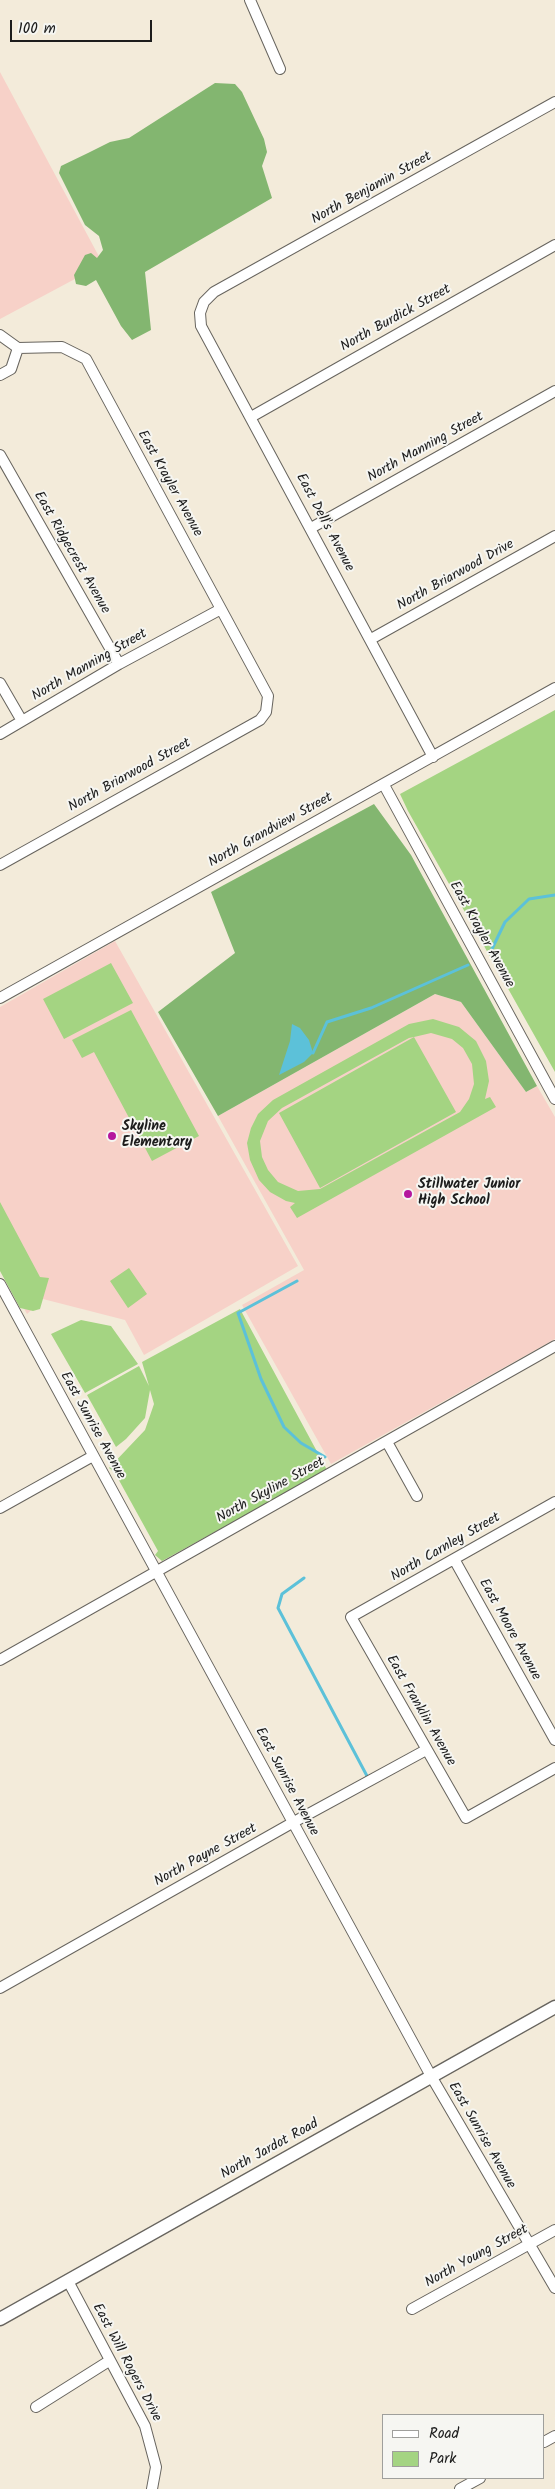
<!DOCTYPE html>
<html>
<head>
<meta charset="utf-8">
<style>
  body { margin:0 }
  #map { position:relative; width:555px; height:2489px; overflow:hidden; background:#f3ebda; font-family:Kalam,sans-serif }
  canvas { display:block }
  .legend { position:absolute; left:382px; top:2414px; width:162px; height:65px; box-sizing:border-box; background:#f6f6f2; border:1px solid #9f9f9c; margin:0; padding:6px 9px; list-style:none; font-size:15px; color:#1c1c1c }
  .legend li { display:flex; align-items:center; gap:10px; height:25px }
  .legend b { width:25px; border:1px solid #9f9f9c }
  .scale { position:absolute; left:10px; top:20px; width:142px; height:22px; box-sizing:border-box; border:2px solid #1c1c1c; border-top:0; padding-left:6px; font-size:15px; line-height:18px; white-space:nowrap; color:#1c1c1c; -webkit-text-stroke:4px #f6f6f2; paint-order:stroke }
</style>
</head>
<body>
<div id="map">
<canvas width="555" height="2489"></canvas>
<ul class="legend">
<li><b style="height:6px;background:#fff"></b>Road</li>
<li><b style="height:14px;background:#a4d482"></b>Park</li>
</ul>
<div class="scale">100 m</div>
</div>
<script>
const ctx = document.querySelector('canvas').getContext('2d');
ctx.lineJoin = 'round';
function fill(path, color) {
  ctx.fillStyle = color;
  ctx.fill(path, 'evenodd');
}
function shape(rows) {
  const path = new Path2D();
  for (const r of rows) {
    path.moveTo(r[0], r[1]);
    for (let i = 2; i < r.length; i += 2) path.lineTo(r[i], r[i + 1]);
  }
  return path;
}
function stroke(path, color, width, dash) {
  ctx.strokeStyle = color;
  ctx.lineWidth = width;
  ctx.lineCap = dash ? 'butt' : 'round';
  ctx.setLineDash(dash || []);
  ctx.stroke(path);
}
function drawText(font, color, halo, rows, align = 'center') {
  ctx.font = font + ' Kalam,sans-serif';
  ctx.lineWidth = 4;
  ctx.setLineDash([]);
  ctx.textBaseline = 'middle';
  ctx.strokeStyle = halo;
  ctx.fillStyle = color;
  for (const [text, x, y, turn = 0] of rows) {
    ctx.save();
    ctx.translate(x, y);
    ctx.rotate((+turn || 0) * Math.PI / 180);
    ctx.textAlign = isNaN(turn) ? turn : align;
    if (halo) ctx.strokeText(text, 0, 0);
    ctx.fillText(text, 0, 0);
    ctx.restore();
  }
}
fill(shape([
  [0,72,103,264,0,319],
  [115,941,298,1266,144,1355,125,1320,43,1299,27,1314,0,1264,0,1007],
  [435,994,461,1002,526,1092,537,1086,555,1117,555,1339,331,1464,242,1305,304,1270,218,1116]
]), '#f7d1c8');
fill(shape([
  [555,710,555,1072,408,811,400,794],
  [111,963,133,1003,64,1039,43,999],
  [131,1010,199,1136,152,1161,94,1052,82,1058,72,1040],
  [433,1019,459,1027,476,1041,486,1061,489,1081,485,1099,490,1097,496,1107,297,1218,290,1207,295,1203,286,1201,270,1192,259,1180,250,1160,247,1143,251,1128,258,1114,273,1100,409,1024],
  [431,1033,452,1039,463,1048,472,1064,474,1084,469,1099,460,1112,320,1189,298,1191,278,1182,268,1170,262,1157,260,1141,268,1121,282,1108,409,1038,414,1037,279,1113,320,1188,456,1112,414,1037],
  [0,1202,40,1277,49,1278,40,1309,33,1311,20,1308,0,1271],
  [129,1268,147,1294,128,1308,110,1281],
  [240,1309,327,1470,162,1561,155,1555,158,1551,115,1473,109,1468,145,1430,154,1404,150,1390,145,1418,126,1439,116,1447,87,1395,139,1366,149,1386,142,1362],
  [81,1320,111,1326,138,1364,85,1393,51,1334]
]), '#a4d482');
fill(shape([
  [215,83,235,84,242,92,264,139,267,152,262,166,272,198,145,272,151,330,132,340,121,326,96,280,86,286,76,284,74,275,85,255,91,253,97,258,103,250,99,236,85,225,59,173,61,166,88,153,110,142,129,138],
  [374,804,411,855,537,1086,526,1092,461,1002,435,994,218,1116,158,1012,235,953,211,892]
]), '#83b670');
fill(shape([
  [292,1024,300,1028,309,1040,313,1053,304,1062,279,1075,290,1041]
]), '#5cc1d9');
stroke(shape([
  [491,951,505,922,529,899,555,895],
  [313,1053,327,1022,371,1008,468,965],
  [297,1281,238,1313,261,1379,284,1427,301,1443,325,1457],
  [304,1578,282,1594,278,1608,367,1776]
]), '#5cc1d9', 3);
const minor = shape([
  [250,0,280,69],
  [0,335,18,348,62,347,86,359,268,696,266,712,260,720,0,865],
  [0,375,11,369,18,348],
  [251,417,555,245],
  [0,455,119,664],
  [311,528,555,391],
  [371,639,555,536],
  [0,683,22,721],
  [0,734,119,664,221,609],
  [433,757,201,326,200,313,204,302,214,292,555,102],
  [384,785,555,1099],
  [0,998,555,688],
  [0,1284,431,2076,555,2288],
  [387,1442,417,1496],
  [555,1502,351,1617,466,1818,555,1768],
  [0,1508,93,1456],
  [454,1559,555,1740],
  [0,1660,555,1346],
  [0,1988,292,1823,426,1750],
  [68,2281,145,2426,156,2467,152,2489],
  [412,2309,555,2230],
  [36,2407,109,2361],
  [544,2442,555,2436],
  [460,2489,480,2478]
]);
const tertiary = shape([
  [0,2319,555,2007]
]);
stroke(minor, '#67645e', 12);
stroke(tertiary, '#67645e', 15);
stroke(minor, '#fff', 10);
stroke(tertiary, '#fff', 12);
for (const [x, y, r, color] of [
  [112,1136,5,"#b5179e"],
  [408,1194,5,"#b5179e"]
]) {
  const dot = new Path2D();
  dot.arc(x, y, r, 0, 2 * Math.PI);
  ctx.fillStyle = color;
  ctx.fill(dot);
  stroke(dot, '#f6f6f2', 2);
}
drawText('14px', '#1c1c1c', '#f6f6f2', [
  ["North Benjamin Street",372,189,-29],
  ["North Burdick Street",396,319,-29],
  ["North Manning Street",426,448,-29],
  ["East Krayler Avenue",169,484,61],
  ["East Dell's Avenue",324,523,62],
  ["East Ridgecrest Avenue",71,553,60],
  ["North Briarwood Drive",456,576,-29],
  ["North Manning Street",90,666,-30],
  ["North Briarwood Street",130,776,-29],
  ["North Grandview Street",271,831,-29],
  ["East Krayler Avenue",481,935,61],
  ["East Sunrise Avenue",92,1426,61],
  ["North Skyline Street",271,1491,-29],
  ["North Carnley Street",446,1548,-30],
  ["East Moore Avenue",509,1630,61],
  ["East Franklin Avenue",420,1711,60],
  ["East Sunrise Avenue",286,1782,62],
  ["North Payne Street",206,1856,-29],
  ["East Sunrise Avenue",481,2136,60],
  ["North Jardot Road",270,2150,-29],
  ["North Young Street",477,2257,-29],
  ["East Will Rogers Drive",126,2363,62]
]);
drawText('bold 14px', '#1c1c1c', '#f6f6f2', [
  ["Skyline",122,1128],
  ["Elementary",122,1144],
  ["Stillwater Junior",418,1186],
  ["High School",418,1202]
], 'left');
</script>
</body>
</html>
